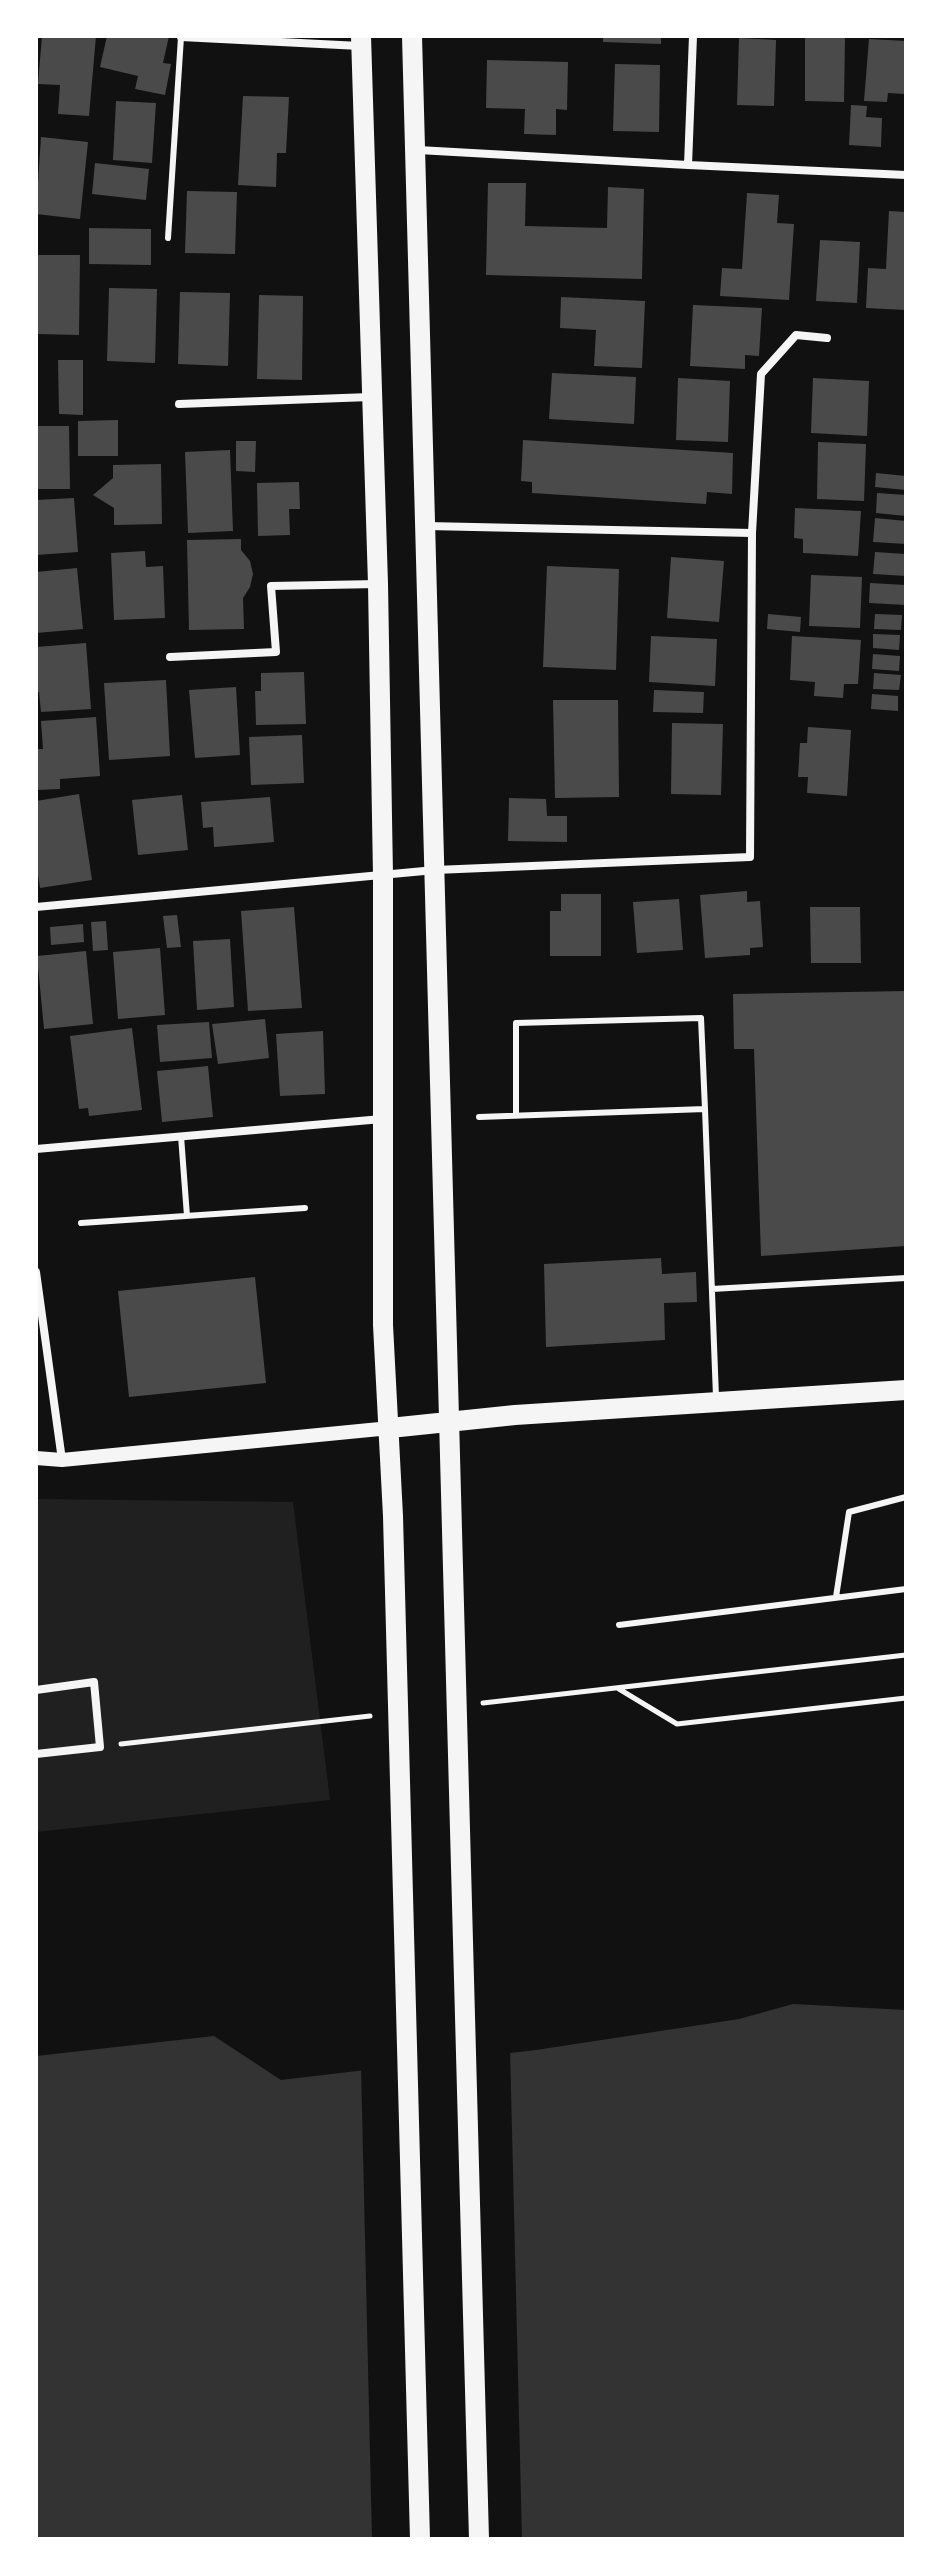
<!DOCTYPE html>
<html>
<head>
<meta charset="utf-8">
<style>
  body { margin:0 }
  #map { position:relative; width:942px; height:2575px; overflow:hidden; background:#111; font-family:Signika,sans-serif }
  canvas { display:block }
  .frame { position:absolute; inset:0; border:38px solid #fff; pointer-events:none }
</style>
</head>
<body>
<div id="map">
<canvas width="942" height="2575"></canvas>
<div class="frame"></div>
</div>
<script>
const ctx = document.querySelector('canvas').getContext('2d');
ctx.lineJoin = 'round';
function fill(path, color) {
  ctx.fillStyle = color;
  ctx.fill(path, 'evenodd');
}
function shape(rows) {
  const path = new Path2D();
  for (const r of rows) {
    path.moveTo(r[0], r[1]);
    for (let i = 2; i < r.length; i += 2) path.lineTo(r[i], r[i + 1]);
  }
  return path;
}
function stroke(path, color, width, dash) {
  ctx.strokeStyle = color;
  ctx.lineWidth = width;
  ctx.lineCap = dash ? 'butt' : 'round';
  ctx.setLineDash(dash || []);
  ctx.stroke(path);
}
fill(shape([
  [36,1499,293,1502,330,1800,36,1832]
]), '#202020');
fill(shape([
  [793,2004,906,2010,906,2539,36,2539,36,2056,214,2036,281,2080,536,2050,739,2019]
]), '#333');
fill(shape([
  [510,2049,522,2539,372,2539,361,2066]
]), '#111');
fill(shape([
  [42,36,96,36,89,116,58,114,60,85,38,84],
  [107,36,169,36,163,63,171,64,165,95,135,89,138,76,100,67],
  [603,36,661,36,661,44,603,42],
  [805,37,845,37,844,102,805,101],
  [739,38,776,40,774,106,737,105],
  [869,39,906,41,905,94,888,93,887,102,864,101],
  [487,60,568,62,567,110,556,109,556,135,524,134,525,109,486,108],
  [615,64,660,65,659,132,613,131],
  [243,96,289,97,286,153,277,153,276,187,238,185],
  [116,101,156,103,152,163,113,160],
  [851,105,867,106,866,117,882,118,881,147,849,145],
  [41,137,88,142,80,219,36,214],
  [95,163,149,169,146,200,92,194],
  [488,183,526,183,525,226,607,228,608,187,644,189,642,279,486,275],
  [187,191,237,192,235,254,185,253],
  [747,193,779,195,777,223,794,224,789,300,720,296,722,268,742,269],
  [889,211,906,212,906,310,866,308,868,268,886,269],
  [89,228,151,229,151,265,89,264],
  [820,240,860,242,857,303,816,301],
  [36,255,80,255,79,335,38,334],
  [109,288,157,289,155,363,107,361],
  [180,292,230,293,228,366,178,364],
  [259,295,303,296,302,380,257,379],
  [561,297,645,301,642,368,594,366,596,330,560,328],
  [693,305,762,308,759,356,745,355,745,369,690,366],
  [58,360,83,360,83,415,59,414],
  [552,373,636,377,634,424,549,419],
  [678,378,730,381,728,442,676,440],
  [813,378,869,381,867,436,811,433],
  [118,420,118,456,78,456,78,421],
  [36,426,69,426,70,489,36,489],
  [523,440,733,453,732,494,707,492,706,504,532,493,532,482,521,481],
  [236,441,256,441,255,472,236,471],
  [818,442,866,444,864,501,817,499],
  [230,450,233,531,188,533,185,452],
  [161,464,162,524,114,525,114,508,93,495,113,478,113,465],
  [876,473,906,476,906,490,875,487],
  [299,482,300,509,289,509,290,535,258,536,257,483],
  [877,493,906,495,906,516,876,513],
  [74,498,78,552,36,555,36,500],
  [795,508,861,511,858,556,803,553,803,539,794,538],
  [875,518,906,521,906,544,873,542],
  [241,539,241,550,250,561,253,574,250,587,243,598,244,629,189,630,187,540],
  [145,551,146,567,163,566,165,618,114,620,111,553],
  [875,552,906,554,906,576,873,574],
  [671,557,724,561,719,622,667,618],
  [547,566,619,569,616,670,543,667],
  [77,568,83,629,36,633,36,572],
  [811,575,862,577,860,628,809,626],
  [870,583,906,585,906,605,869,603],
  [768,614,801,617,800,632,767,629],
  [875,614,902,615,901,630,874,629],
  [873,634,900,635,899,650,873,648],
  [651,636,717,639,715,686,649,682],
  [792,636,861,640,858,684,844,684,843,698,814,696,815,682,790,680],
  [86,643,91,709,41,712,39,692,36,692,36,647],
  [873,654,900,656,899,671,872,669],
  [304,672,306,724,256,725,255,691,261,691,261,673],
  [874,673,901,675,899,690,873,689],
  [166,680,170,756,109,760,104,683],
  [236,687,240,755,195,758,189,690],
  [654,690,704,692,703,713,653,712],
  [872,694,898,696,898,711,871,709],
  [553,700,618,700,619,797,555,798],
  [96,717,100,776,60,779,60,789,36,790,36,749,43,749,41,721],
  [672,723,723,724,721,795,671,794],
  [808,727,851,730,847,796,807,793,808,777,798,777,800,743,807,743],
  [302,735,304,783,251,785,249,737],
  [79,794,92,880,40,888,36,862,36,801],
  [182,795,188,850,138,855,132,800],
  [270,797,274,842,214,847,213,827,203,828,201,802],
  [509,798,546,799,547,816,567,816,567,842,508,841],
  [747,891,747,902,760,901,763,947,750,948,750,955,705,958,700,895],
  [561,894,601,894,601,956,550,956,550,911,561,911],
  [679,899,683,950,637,953,633,902],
  [294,907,302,1008,248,1011,241,911],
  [810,907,860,907,861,963,811,963],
  [177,915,181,947,167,948,163,916],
  [106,921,108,950,93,951,91,922],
  [83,924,84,942,51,945,50,927],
  [230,939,234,1007,197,1010,193,941],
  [160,948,165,1015,118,1019,113,952],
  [86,951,93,1024,44,1029,37,956],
  [906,991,906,1246,761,1256,754,1049,734,1049,733,994],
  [265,1019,269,1058,218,1064,212,1024],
  [209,1022,212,1058,160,1062,157,1025],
  [132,1028,142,1110,89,1116,88,1108,79,1109,70,1036],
  [323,1031,325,1094,280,1096,276,1034],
  [208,1066,213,1117,162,1122,157,1071],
  [661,1258,662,1274,696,1272,697,1302,664,1303,665,1340,546,1347,544,1264],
  [255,1277,266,1383,129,1397,118,1291]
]), '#4a4a4a');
stroke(shape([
  [619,1689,677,1724,906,1698],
  [483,1703,906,1655],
  [121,1744,370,1716]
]), '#f5f5f5', 5);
stroke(shape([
  [168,238,181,37],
  [705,1109,716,1397],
  [479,1117,705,1109,701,1018,516,1023,516,1115],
  [181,1136,187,1216],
  [81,1223,305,1208],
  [712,1289,906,1278],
  [836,1597,849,1512,906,1497],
  [619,1625,906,1589]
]), '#f5f5f5', 6);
stroke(shape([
  [693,36,688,165,906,175],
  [181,37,360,46],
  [418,150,688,165],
  [179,404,370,397],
  [427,526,752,533],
  [170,657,276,652,271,586,378,584],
  [36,907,435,870,750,857,752,533,761,374,796,335,827,338],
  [36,1149,382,1119],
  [36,1272,62,1460],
  [36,1690,94,1682,100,1747,36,1754]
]), '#f5f5f5', 8);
stroke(shape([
  [36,1458,62,1460,390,1428]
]), '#f5f5f5', 14);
stroke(shape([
  [361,36,378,584,383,875,383,1325,393,1516,420,2539],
  [412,36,479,2539],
  [390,1428,515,1415,906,1390]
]), '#f5f5f5', 20);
</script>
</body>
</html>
